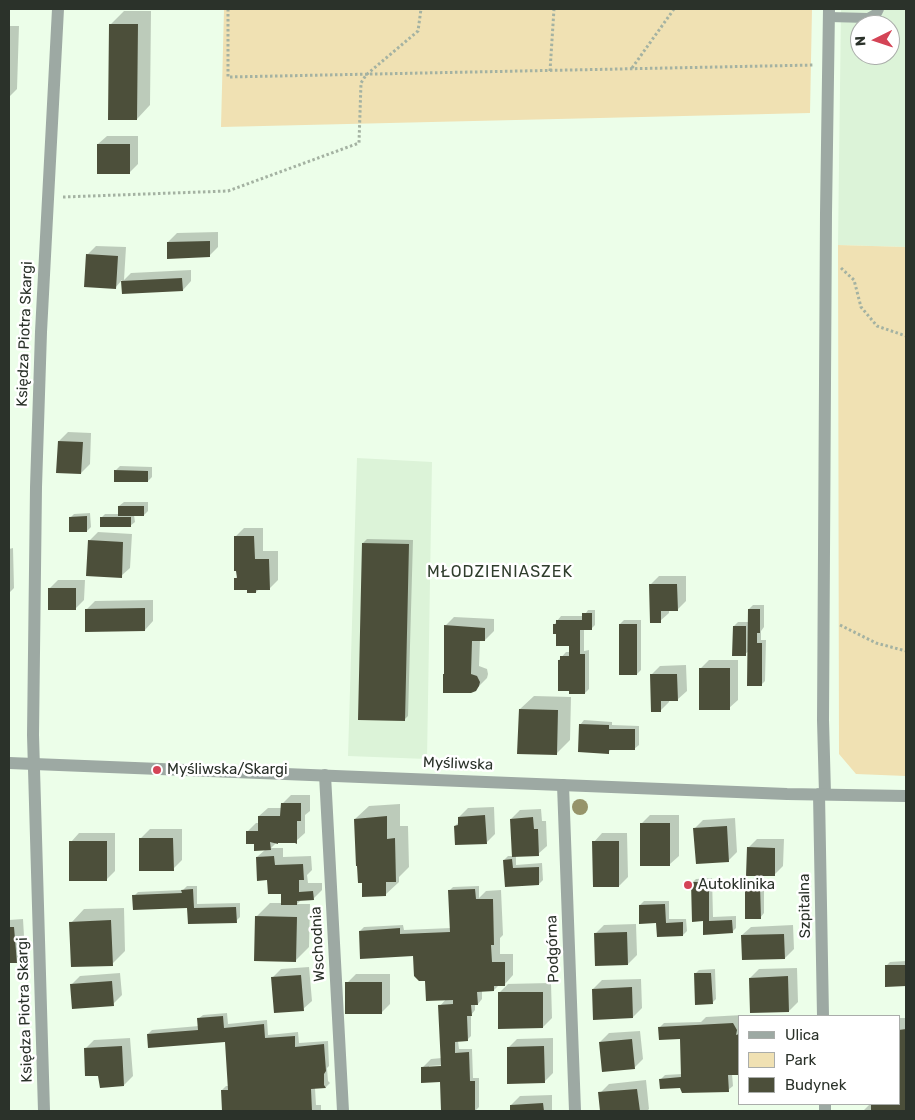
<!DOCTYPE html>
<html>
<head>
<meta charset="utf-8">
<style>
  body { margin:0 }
  #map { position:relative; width:915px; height:1120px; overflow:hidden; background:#ecfee9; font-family:Rubik,sans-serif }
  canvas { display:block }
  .frame { position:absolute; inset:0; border:10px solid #2b322a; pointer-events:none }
  .legend { position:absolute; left:738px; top:1015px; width:162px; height:90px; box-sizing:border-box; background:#fff; border:1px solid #aaadaa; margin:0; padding:6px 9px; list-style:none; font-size:15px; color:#2b322a }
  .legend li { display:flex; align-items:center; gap:10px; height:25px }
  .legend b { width:25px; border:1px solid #aaadaa }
  .north { position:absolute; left:850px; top:15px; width:50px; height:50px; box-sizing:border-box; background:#fff; border:1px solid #aaadaa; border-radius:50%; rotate:266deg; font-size:14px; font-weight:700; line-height:20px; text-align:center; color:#2b322a }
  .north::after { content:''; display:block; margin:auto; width:18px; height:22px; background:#d44456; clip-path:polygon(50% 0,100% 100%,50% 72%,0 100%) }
</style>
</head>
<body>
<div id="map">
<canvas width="915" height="1120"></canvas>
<div class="frame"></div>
<ul class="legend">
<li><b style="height:6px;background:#9da9a3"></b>Ulica</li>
<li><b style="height:14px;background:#f0e1b3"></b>Park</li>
<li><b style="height:14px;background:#4c4f3a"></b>Budynek</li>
</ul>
<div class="north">N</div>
</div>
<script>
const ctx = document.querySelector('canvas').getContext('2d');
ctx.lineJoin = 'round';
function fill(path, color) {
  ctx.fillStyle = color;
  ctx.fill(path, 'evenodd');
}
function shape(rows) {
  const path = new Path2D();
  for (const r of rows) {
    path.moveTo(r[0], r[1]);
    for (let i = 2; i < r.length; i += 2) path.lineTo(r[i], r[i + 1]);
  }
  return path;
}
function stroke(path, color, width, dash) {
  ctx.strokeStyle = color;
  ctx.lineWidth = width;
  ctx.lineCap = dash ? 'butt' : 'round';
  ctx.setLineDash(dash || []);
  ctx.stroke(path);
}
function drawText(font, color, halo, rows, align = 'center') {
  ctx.font = font + ' Rubik,sans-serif';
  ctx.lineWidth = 5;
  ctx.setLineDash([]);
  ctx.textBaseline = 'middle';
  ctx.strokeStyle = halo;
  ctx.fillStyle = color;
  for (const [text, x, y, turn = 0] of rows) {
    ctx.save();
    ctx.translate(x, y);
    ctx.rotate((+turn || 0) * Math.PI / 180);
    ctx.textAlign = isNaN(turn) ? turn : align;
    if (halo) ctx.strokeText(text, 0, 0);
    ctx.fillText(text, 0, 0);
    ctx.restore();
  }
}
fill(shape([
  [841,9,906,9,906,247,838,245],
  [860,25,890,25,890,55,860,55],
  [357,458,432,462,427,759,348,756]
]), '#dcf3d8');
fill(shape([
  [224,9,812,9,810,113,221,127],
  [838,245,906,247,906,776,856,774,839,754]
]), '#f0e1b3');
fill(shape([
  [124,11,151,11,150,105,137,119,110,25],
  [9,26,19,26,17,89,9,97],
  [107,136,138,136,138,164,129,173,98,144],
  [218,232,218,247,209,256,168,242,177,233],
  [96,246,126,247,124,280,131,273,191,270,191,281,183,290,123,292,122,280,115,288,87,255],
  [68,432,91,433,90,464,81,473,59,441],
  [120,466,152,467,152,477,148,481,116,470],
  [124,502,148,502,148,511,144,515,134,515,135,522,130,526,101,518,105,514,120,514,119,506],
  [90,513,91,527,87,531,70,518,74,514],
  [244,528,263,528,263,551,278,551,278,580,269,589,259,589,256,592,248,589,235,579,238,576,235,537],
  [98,532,132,534,130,568,121,576,89,541],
  [367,539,413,540,408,716,404,720,363,543],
  [13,548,14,588,9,593,9,549],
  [659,576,686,576,686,601,677,610,669,610,669,613,660,621,650,585],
  [58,580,85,580,84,600,75,609,50,588],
  [153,600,153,621,145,630,86,610,95,601],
  [753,605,764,605,764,627,761,631,761,640,766,640,765,681,761,685,749,651,745,654,734,626,738,622,749,622,749,609],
  [588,610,595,610,595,625,591,629,584,629,584,651,589,650,589,689,585,693,559,660,566,652,570,652,570,645,557,633,554,625,561,616,584,616],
  [454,617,494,619,494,631,485,640,480,640,479,666,487,669,488,674,487,678,478,687,445,626],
  [624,620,641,620,641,670,637,674,620,624],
  [709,660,738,660,738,700,729,708,700,669],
  [686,665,687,691,678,699,669,700,669,702,660,711,651,675,660,666],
  [534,696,571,697,570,740,556,754,520,709],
  [584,720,612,722,612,725,639,726,639,745,634,749,612,748,608,753,580,725],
  [291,795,310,795,310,811,305,815,305,833,296,841,278,841,271,848,283,848,283,857,311,856,312,870,307,875,308,883,322,883,322,890,313,899,301,900,297,904,310,904,309,947,296,960,256,917,270,903,282,903,282,892,268,879,257,857,266,849,255,843,248,831,256,823,259,823,259,816,268,808,282,808,282,804],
  [400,804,400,826,408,826,409,867,399,877,399,882,385,895,363,881,355,819,369,806],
  [494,807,495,834,486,843,455,826,459,822,459,817,468,808],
  [541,809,542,821,546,821,547,846,538,854,516,856,516,865,542,863,543,880,539,884,506,886,504,860,508,856,513,856,511,819,520,810],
  [650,815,679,815,679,856,670,864,641,824],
  [735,818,737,852,728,861,694,829,703,820],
  [150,829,182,829,182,860,173,869,141,838],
  [79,833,115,833,115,871,106,880,71,842],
  [602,833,627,833,628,877,619,886,594,842],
  [757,839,784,839,783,866,774,875,748,848],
  [712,878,713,917,736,916,736,928,732,932,704,920,692,883,696,879],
  [750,882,764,882,764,913,760,918,746,886],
  [187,886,197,886,197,904,240,903,240,917,236,921,188,907,134,896,138,892,183,890],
  [479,886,479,898,486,891,501,890,503,935,500,938,500,954,513,954,513,975,505,984,551,983,552,1018,543,1027,499,993,508,984,499,985,494,990,482,990,482,999,478,1004,475,1004,475,1010,471,1015,471,1036,467,1040,458,1041,459,1049,472,1049,473,1078,479,1078,479,1107,475,1111,443,1111,441,1081,422,1068,431,1059,442,1058,440,1006,446,999,426,980,414,955,360,931,364,927,403,925,404,930,451,928,449,891,453,887],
  [447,1065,447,1067,429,1068,429,1066],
  [644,901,669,901,669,919,686,919,687,931,683,935,640,905],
  [124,908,125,951,112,964,71,923,84,909],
  [23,919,25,953,16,962,9,962,9,920],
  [636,924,637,955,628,964,595,934,604,925],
  [793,925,794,949,785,958,742,935,751,927],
  [906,961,906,985,886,985,886,966,890,962],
  [309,967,312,1001,303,1009,272,978,281,969],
  [797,968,798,1002,789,1011,750,978,759,969],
  [715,969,716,999,712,1003,695,974,699,970],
  [120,973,122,995,113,1004,71,985,80,976],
  [356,974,390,974,390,1004,381,1013,347,983],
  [641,979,642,1008,633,1017,593,989,602,980],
  [227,1013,228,1024,267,1020,268,1035,298,1032,299,1043,328,1041,329,1066,327,1068,328,1081,330,1083,326,1087,315,1088,316,1105,321,1105,321,1111,224,1111,222,1090,226,1086,229,1086,226,1041,148,1034,152,1030,199,1026,198,1019,203,1015],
  [742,1015,742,1016,739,1016,739,1074,732,1074,733,1086,728,1090,680,1087,661,1079,665,1075,682,1074,681,1038,660,1027,664,1023,701,1022,706,1017],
  [899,1018,906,1018,906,1111,863,1111,870,1104,899,1104],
  [640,1031,643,1059,634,1068,600,1042,609,1033],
  [130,1038,133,1076,124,1085,99,1074,85,1049,94,1040],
  [553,1038,553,1073,544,1082,508,1048,517,1039],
  [646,1080,649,1109,647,1111,601,1111,600,1093,609,1084],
  [552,1095,552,1111,512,1111,511,1105,520,1096]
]), '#0003');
fill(shape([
  [109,24,138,24,137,120,108,120],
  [97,144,130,144,130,174,97,174],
  [210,241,210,257,167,259,167,242],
  [86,254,118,256,116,289,84,287],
  [182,278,183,291,122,294,121,281],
  [58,441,83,442,81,474,56,473],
  [114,470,148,471,148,482,114,482],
  [118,506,144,506,144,516,118,516],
  [87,516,87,532,69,532,69,517],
  [100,517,131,517,131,527,100,527],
  [234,536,254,536,255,559,269,559,270,590,256,590,256,593,247,593,247,590,234,590,234,578,237,578,236,571,234,571],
  [88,540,123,542,122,578,86,576],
  [362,543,409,544,405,721,358,720],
  [649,584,677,584,678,611,661,611,661,623,650,623],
  [48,588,76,588,76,610,48,610],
  [145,608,145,631,85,632,85,609],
  [748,609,760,609,760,633,757,633,757,643,762,643,762,686,747,686],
  [582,613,592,613,592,630,580,630,580,654,585,654,585,694,569,694,569,691,558,691,558,660,560,660,560,656,569,656,569,646,556,646,556,634,553,634,553,624,556,624,556,620,582,620],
  [619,624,637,624,637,675,619,675],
  [444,625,485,628,485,641,472,641,471,674,477,676,480,682,479,686,476,691,471,693,443,693,443,674,444,674],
  [733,626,746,626,746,656,732,656],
  [699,668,730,668,730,710,699,710],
  [650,674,677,674,678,701,661,701,661,712,651,712],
  [519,709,558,710,557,755,517,754],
  [579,724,609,725,609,729,635,729,635,750,609,750,609,754,578,752],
  [281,803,301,803,301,821,297,821,297,844,295,843,278,843,278,844,270,842,271,850,254,851,254,844,246,844,246,831,258,831,258,816,280,816],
  [485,815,487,844,455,845,454,826,458,825,458,817],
  [387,816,387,839,395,838,396,882,386,882,386,896,362,897,362,883,358,883,357,866,356,866,354,819],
  [533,817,534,829,538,829,539,856,512,857,510,819],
  [640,823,670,823,670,866,640,866],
  [727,826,729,862,696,864,693,828],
  [139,838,173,838,174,871,139,871],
  [69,841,107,841,107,881,69,881],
  [592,841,619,841,619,887,593,887],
  [747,847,775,848,775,876,746,876],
  [274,856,275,865,303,864,304,880,299,880,299,892,313,891,314,900,297,901,297,905,281,905,281,894,268,894,267,880,257,881,256,857],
  [512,859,513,868,539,867,539,885,505,887,503,860],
  [691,882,709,882,709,921,732,920,733,933,703,935,703,921,692,922],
  [760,885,761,919,745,919,745,886],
  [193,889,194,908,236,907,237,923,188,924,187,908,133,910,132,895,182,893,181,890],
  [475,889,476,899,493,899,494,945,491,945,492,962,505,962,505,986,494,986,494,991,477,992,478,1005,471,1005,472,1016,467,1016,468,1041,455,1042,455,1053,469,1052,470,1081,475,1081,475,1111,441,1111,440,1082,421,1083,421,1067,441,1066,438,1005,453,1004,453,1000,426,1001,425,981,419,981,414,976,413,956,360,959,359,931,400,928,400,934,450,932,448,890],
  [665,904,666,923,683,922,683,936,657,937,656,923,639,924,639,905],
  [255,916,297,917,296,962,254,961],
  [111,920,113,966,71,967,69,922],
  [9,927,14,927,17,963,9,963],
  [627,932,628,965,595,966,594,933],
  [784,934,785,959,742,960,741,935],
  [885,965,906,965,906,986,885,987],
  [694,973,711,973,713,1004,695,1005],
  [301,975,304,1011,274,1013,271,977],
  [788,976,789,1012,750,1013,749,978],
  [112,981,114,1006,72,1009,70,984],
  [345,982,382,982,382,1014,345,1014],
  [632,987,633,1018,593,1020,592,989],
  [498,992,543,992,543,1028,498,1029],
  [223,1016,224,1028,264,1024,265,1038,295,1036,295,1047,324,1044,326,1071,324,1074,324,1085,326,1088,311,1089,312,1111,222,1111,221,1090,228,1090,225,1042,148,1048,147,1034,198,1030,197,1018],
  [733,1023,737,1030,736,1035,739,1034,739,1075,728,1075,729,1092,682,1093,680,1088,660,1089,659,1079,681,1077,680,1039,659,1040,658,1027],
  [906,1029,906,1111,871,1111,871,1104,899,1104,899,1030],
  [632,1039,635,1069,602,1072,599,1042],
  [122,1046,124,1086,100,1088,98,1076,85,1076,84,1048],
  [544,1046,545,1083,507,1084,507,1047],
  [637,1089,640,1111,600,1111,598,1092],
  [543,1103,544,1111,510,1111,510,1105]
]), '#4c4f3a');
stroke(shape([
  [228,9,228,77,814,65],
  [632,68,674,9],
  [550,71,554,9],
  [63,197,228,191,359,143,361,83,366,75,418,31,421,9],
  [841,268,854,280,861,307,877,326,906,336],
  [840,625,876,643,906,651]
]), '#a4b2a2', 3, [2.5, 2.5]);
stroke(shape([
  [829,17,868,18,877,13,879,9]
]), '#9da9a3', 10);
stroke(shape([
  [325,775,343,1111],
  [563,785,575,1111],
  [819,794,823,1016],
  [825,794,823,720,826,213,829,9],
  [825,1104,825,1111],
  [44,1111,33,735,36,487,41,332,58,9]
]), '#9da9a3', 12);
stroke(shape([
  [9,763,787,794,906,796]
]), '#9da9a3', 12);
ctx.fillStyle = '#96946a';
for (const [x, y] of [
  [580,807]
]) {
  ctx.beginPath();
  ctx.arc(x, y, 8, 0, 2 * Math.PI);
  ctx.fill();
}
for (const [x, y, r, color] of [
  [157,770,5,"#d44456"],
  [688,885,5,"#d44456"]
]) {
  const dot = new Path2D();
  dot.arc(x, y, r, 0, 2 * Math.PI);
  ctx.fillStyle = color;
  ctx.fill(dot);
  stroke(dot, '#fff', 2);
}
drawText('15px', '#2b322a', '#fff', [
  ["Księdza Piotra Skargi",25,334,-88],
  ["Myśliwska",458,764,2],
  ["Szpitalna",805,906,-91],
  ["Wschodnia",318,944,-93],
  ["Podgórna",553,949,-92],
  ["Księdza Piotra Skargi",25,1010,-92]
]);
drawText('15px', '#2b322a', '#fff', [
  ["Myśliwska/Skargi",167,770],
  ["Autoklinika",698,885]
], 'left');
ctx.letterSpacing = '1px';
drawText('16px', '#303e2d', '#fff', [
  ["MŁODZIENIASZEK",500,572]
]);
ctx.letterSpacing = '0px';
</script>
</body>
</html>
